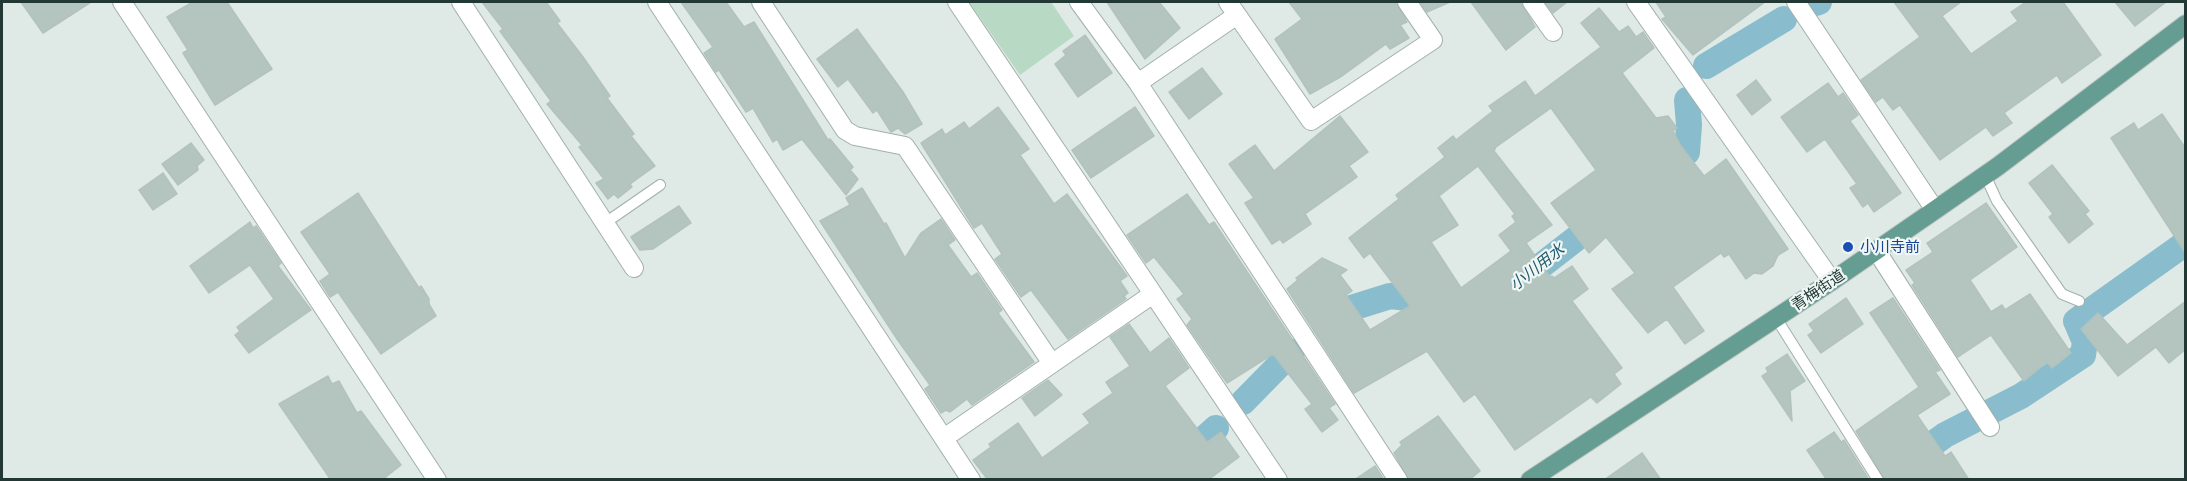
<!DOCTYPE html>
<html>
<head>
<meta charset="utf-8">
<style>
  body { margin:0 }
  #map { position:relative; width:2187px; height:481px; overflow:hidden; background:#dfe9e6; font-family:Barlow,sans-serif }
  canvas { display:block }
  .frame { position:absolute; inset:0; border:3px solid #213834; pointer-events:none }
</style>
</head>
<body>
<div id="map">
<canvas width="2187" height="481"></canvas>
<div class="frame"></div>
</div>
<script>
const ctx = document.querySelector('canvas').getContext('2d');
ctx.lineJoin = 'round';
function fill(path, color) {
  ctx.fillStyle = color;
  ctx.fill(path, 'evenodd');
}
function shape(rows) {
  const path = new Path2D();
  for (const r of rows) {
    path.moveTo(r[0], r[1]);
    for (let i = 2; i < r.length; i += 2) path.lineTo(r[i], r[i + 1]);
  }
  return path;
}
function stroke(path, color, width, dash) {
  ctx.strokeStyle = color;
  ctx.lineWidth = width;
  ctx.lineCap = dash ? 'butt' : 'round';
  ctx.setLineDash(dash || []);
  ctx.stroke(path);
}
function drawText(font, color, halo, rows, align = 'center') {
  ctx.font = font + ' Barlow,"Noto Sans JP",sans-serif';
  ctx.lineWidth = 4.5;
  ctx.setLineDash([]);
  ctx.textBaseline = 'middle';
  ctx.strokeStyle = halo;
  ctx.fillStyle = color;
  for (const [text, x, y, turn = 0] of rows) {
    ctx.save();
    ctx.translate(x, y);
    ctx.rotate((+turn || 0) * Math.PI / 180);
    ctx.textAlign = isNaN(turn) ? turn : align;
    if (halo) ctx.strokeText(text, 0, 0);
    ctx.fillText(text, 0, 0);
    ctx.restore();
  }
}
fill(shape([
  [969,2,1051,2,1074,36,1020,75]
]), '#b8dac4');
stroke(shape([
  [1816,3,1819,2],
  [1706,66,1784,19],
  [1659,173,1687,152,1689,125,1687,100],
  [1515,286,1605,216],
  [1325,325,1342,311,1390,296,1437,301],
  [1243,402,1292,352],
  [1178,462,1216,428],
  [1883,480,1945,435,2021,396,2083,355,2085,342,2076,321,2183,245,2186,238]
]), '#89bccc', 26);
const building = shape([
  [21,2,91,2,43,33,21,2],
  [193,2,227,2,272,69,215,105,183,53,188,50,167,17,193,2],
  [482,2,546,2,560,21,557,23,583,57,610,96,607,98,634,134,631,136,655,166,630,184,632,187,618,198,614,194,608,199,596,183,604,179,579,147,582,145,547,104,551,101,500,31,503,29,482,2],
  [681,2,726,2,744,27,754,22,828,140,830,139,853,167,850,170,858,179,846,195,802,139,783,150,777,139,773,142,753,108,746,112,719,70,716,72,711,64,704,53,713,47,681,2],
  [1107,2,1159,2,1180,28,1145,59,1107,2],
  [1289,2,1396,2,1407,22,1400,25,1409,38,1390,49,1386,44,1342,76,1310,94,1275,39,1302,19,1289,2],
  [1420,2,1450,2,1427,12,1420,2],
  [1471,2,1521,2,1535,27,1506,50,1471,2],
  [1545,2,1567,2,1553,13,1545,2],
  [1656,2,1765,2,1693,55,1662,19,1666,17,1656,2],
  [1894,2,1961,2,1942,16,1971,54,2018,21,2011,12,2026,2,2063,2,2101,55,2062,83,2057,75,2004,113,2012,123,1993,136,1986,127,1940,160,1900,105,1893,110,1883,97,1876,102,1861,80,1920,37,1894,2],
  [2115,2,2166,2,2135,26,2115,2],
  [1599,8,1619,32,1628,26,1636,37,1643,32,1654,48,1622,73,1656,118,1668,116,1677,128,1673,131,1681,146,1704,176,1726,159,1788,249,1778,255,1773,266,1762,274,1754,273,1746,279,1729,254,1724,257,1721,253,1673,287,1704,331,1685,344,1667,319,1648,333,1612,289,1635,273,1606,237,1589,253,1551,203,1596,170,1551,108,1496,147,1494,151,1552,225,1526,243,1550,277,1552,276,1554,278,1572,266,1588,289,1572,301,1622,368,1614,374,1621,384,1597,403,1591,397,1515,450,1475,394,1464,402,1427,351,1354,393,1287,289,1298,280,1296,278,1322,258,1347,270,1340,275,1352,291,1346,295,1370,330,1410,306,1370,253,1364,258,1349,238,1399,199,1396,195,1445,157,1438,148,1453,136,1456,140,1493,111,1489,106,1525,81,1535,96,1601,47,1581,23,1599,8],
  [1478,166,1515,214,1512,216,1516,222,1499,235,1511,251,1461,288,1431,242,1458,225,1439,196,1478,166],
  [857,29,903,92,922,124,905,134,898,128,891,132,877,110,873,113,848,79,838,87,817,59,857,29],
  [1085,35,1112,73,1078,97,1055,64,1066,55,1063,51,1085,35],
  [1202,68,1222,94,1189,119,1169,92,1202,68],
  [1756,80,1771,100,1752,115,1737,95,1756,80],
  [1828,83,1838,97,1843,93,1858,115,1850,121,1901,193,1874,212,1868,203,1863,207,1850,188,1857,184,1825,139,1807,152,1781,117,1828,83],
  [998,107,1029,149,1020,155,1054,204,1067,194,1127,276,1120,281,1128,293,1124,296,1126,299,1068,339,1031,290,1021,297,995,259,1002,254,982,223,974,228,921,143,942,129,945,135,964,122,969,129,998,107],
  [1135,107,1154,136,1091,178,1072,150,1135,107],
  [2162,114,2186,149,2186,254,2111,138,2134,123,2138,130,2162,114],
  [1340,116,1368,152,1349,166,1357,177,1305,214,1311,224,1283,243,1280,239,1272,244,1245,203,1254,198,1229,164,1255,145,1274,171,1340,116],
  [191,143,204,160,197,166,198,170,178,185,162,164,191,143],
  [2052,165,2089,211,2085,214,2093,224,2069,243,2049,217,2053,214,2029,183,2052,165],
  [163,173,177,194,153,210,139,190,163,173],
  [862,188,884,224,886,223,905,258,921,233,941,219,955,240,948,245,971,277,977,273,1002,310,998,313,1034,362,972,405,967,399,950,412,946,410,941,413,925,389,930,385,897,339,820,221,850,205,846,198,862,188],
  [358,193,419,288,421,286,429,299,429,304,436,316,381,354,338,292,330,297,320,281,330,274,301,232,358,193],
  [1187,194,1209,225,1214,222,1335,404,1329,408,1338,420,1322,432,1305,409,1312,404,1273,354,1227,383,1187,325,1192,319,1177,299,1184,294,1154,257,1146,263,1127,235,1187,194],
  [1986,203,2017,247,1970,280,1991,312,2002,305,2005,310,2030,294,2071,353,2052,368,2047,362,2024,381,1991,335,1958,357,1912,285,1915,283,1906,270,1933,252,1927,243,1986,203],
  [679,206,691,223,653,249,640,250,631,237,679,206],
  [250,222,253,228,256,226,281,263,278,266,311,310,249,353,235,335,240,331,237,327,274,299,250,265,209,293,190,266,250,222],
  [1846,298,1863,324,1821,353,1808,335,1814,331,1809,324,1846,298],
  [1893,298,1940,370,1935,372,1950,394,1917,415,1945,456,1951,452,1969,480,1885,480,1856,431,1919,387,1870,313,1893,298],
  [2186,301,2186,349,2169,363,2156,347,2118,376,2081,329,2098,313,2127,345,2186,301],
  [1129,324,1150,353,1169,338,1189,368,1165,386,1207,442,1221,432,1239,457,1208,480,988,480,973,460,991,447,989,444,1018,423,1042,458,1090,423,1083,414,1113,393,1106,382,1130,366,1110,337,1129,324],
  [1787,354,1805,381,1790,391,1792,421,1762,376,1768,372,1766,368,1787,354],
  [328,376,332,384,339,381,357,413,361,411,401,465,382,480,331,480,279,404,328,376],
  [1048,380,1062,395,1035,416,1022,398,1048,380],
  [1438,416,1480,471,1469,480,1409,480,1394,453,1402,445,1400,442,1438,416],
  [1834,432,1841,442,1844,440,1869,480,1827,480,1807,450,1834,432],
  [1642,453,1661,480,1604,480,1642,453],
  [1375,466,1384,480,1354,480,1375,466]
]);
fill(building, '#b4c4bf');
stroke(building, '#b2c2bd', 1.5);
const lane = shape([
  [1985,175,1997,201,2062,294,2079,301],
  [605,223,660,185],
  [1776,318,1878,480]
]);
const street = shape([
  [122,2,437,480],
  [461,2,634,268],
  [657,2,971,480],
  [761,2,845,130,855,136,905,146,1051,362],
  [957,2,1278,480],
  [1079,2,1138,83,1398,480],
  [1228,2,1311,121,1433,40,1407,2],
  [1532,2,1553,32],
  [1636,2,1832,281],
  [1796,2,1935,210],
  [1138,83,1237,15],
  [1876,250,1990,427],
  [944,438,1153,294]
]);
const primary = shape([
  [1530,480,1832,281,1935,210,1997,167,2186,24]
]);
stroke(lane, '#a2b0ad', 12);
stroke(street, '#a2b0ad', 20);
stroke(primary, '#bcc3c2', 20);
stroke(lane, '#fff', 10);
stroke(street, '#fff', 18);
stroke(primary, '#669d93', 18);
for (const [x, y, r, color] of [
  [1848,247,6,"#1a4fb4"]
]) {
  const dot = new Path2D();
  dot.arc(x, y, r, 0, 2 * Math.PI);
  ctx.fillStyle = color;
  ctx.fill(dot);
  stroke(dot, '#eff6f3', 2);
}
drawText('15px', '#164399', '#eff6f3', [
  ["小川寺前",1860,247]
], 'left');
drawText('15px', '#213834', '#eff6f3', [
  ["青梅街道",1818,290,-34]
]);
drawText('italic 16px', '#1f5b70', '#eff6f3', [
  ["小川用水",1537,267,-38]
]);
</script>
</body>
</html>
